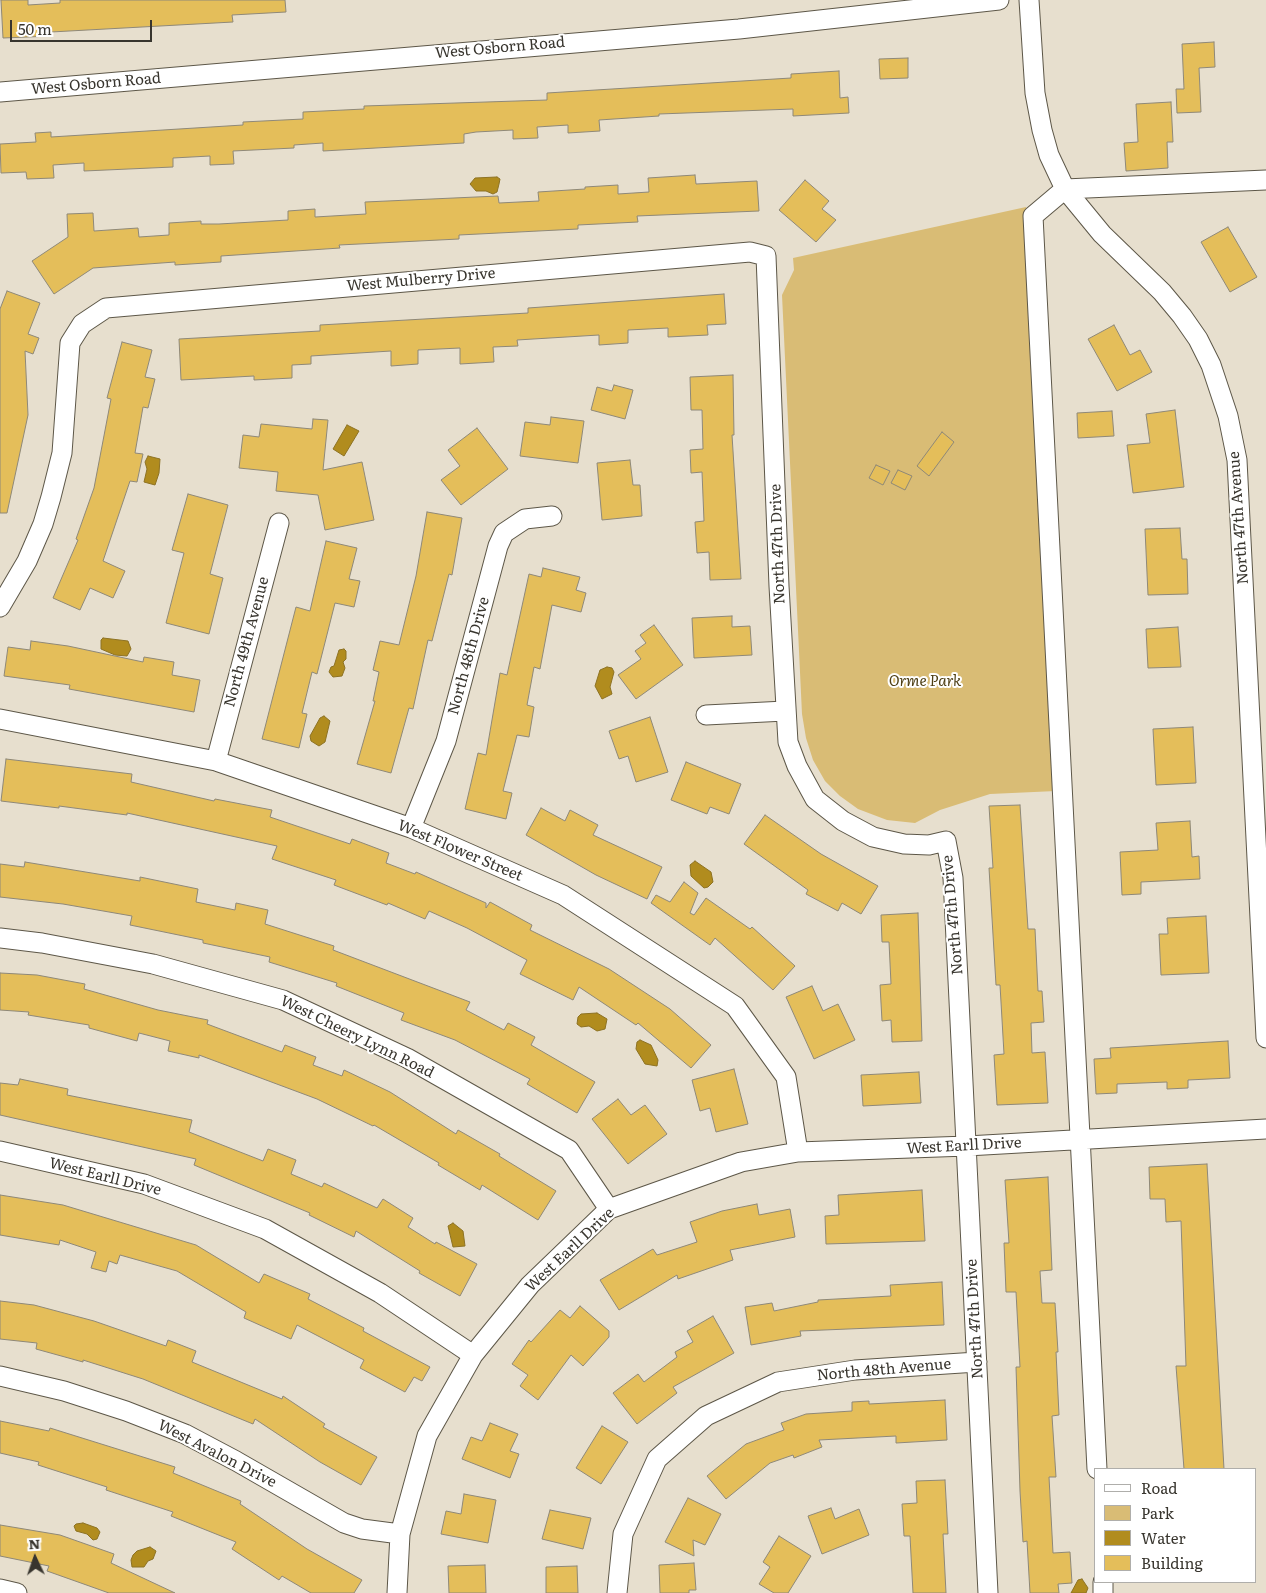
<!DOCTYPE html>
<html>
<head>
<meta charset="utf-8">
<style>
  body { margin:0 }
  #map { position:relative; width:1266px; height:1593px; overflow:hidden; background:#e7dfce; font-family:Literata,serif }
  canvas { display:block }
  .legend { position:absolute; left:1094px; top:1468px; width:162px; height:115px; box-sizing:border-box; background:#fff; border:1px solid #afaeab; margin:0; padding:6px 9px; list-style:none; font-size:15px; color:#38352e }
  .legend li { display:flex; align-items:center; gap:10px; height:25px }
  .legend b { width:25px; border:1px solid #afaeab }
  .north { position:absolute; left:10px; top:1533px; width:50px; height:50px; -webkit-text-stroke:4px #fff; paint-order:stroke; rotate:357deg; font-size:14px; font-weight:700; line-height:20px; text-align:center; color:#38352e }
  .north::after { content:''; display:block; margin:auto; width:18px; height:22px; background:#38352e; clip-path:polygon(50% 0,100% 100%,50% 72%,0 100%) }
  .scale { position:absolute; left:10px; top:20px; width:142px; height:22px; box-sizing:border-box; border:2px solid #38352e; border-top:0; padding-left:6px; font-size:15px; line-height:18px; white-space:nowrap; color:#38352e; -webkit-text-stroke:4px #fff; paint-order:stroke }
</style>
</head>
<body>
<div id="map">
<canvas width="1266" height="1593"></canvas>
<ul class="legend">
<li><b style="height:6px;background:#fff"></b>Road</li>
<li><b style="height:14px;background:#d9bc75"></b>Park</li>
<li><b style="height:14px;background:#b18c1e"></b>Water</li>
<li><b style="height:14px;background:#e4be5a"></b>Building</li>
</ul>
<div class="north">N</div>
<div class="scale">50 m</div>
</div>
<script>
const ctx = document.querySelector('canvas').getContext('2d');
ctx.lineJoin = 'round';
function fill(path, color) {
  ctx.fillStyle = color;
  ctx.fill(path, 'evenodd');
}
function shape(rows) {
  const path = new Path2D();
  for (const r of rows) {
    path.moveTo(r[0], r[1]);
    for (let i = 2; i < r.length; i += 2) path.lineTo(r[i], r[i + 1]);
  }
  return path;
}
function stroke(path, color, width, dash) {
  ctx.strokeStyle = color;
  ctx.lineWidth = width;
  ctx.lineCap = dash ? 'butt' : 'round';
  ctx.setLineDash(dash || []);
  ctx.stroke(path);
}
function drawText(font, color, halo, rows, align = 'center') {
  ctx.font = font + ' Literata,serif';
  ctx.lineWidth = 4;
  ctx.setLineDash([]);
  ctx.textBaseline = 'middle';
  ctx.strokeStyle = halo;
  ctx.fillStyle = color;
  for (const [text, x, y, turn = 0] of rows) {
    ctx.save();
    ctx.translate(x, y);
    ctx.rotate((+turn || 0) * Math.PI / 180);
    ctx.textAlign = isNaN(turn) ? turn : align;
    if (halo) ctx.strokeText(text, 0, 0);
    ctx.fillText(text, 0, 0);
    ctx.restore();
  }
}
fill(shape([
  [1026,207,1056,791,990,794,940,810,915,823,887,820,858,809,840,796,825,781,813,760,806,738,802,714,782,295,794,270,793,258]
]), '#d9bc75');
const water = shape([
  [497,177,500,179,499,184,497,192,493,194,486,191,476,191,470,184,475,178,497,177],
  [347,425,359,431,344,456,333,449,347,425],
  [148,456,160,459,159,473,155,485,144,482,147,469,145,462,148,456],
  [103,638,128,641,131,649,127,656,115,655,101,649,101,640,103,638],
  [344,649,346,651,346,659,343,662,345,668,342,676,333,677,329,672,331,667,334,666,339,650,344,649],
  [607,667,612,668,614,672,610,687,612,694,602,699,595,686,600,670,607,667],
  [324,716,330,721,325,742,319,746,311,741,310,736,320,718,324,716],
  [695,861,711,872,713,882,708,887,704,888,691,876,690,865,695,861],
  [597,1013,607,1019,605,1029,597,1031,589,1026,581,1027,577,1024,578,1017,581,1014,597,1013],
  [640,1040,651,1045,658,1060,657,1066,645,1064,636,1049,637,1042,640,1040],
  [453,1223,463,1231,465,1246,453,1247,448,1226,453,1223],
  [83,1523,97,1528,100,1532,97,1539,93,1540,87,1534,76,1531,74,1526,76,1524,83,1523],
  [150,1547,156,1551,153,1559,148,1561,144,1567,132,1567,131,1560,133,1555,137,1551,150,1547],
  [1082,1579,1088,1588,1086,1593,1071,1593,1078,1580,1082,1579]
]);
fill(water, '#b18c1e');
stroke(water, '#8d7223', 1);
const building = shape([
  [1,0,28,0,28,5,60,3,60,0,285,0,286,12,232,15,233,22,51,32,52,36,3,38,1,0],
  [1214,42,1215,67,1199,68,1201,112,1177,113,1176,89,1184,89,1182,44,1214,42],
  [908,58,908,78,880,79,879,59,908,58],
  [839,71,840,98,848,97,849,113,793,116,793,109,659,114,659,116,599,120,600,131,568,133,568,125,537,127,538,138,513,139,513,130,476,132,464,134,464,143,323,151,323,143,294,145,294,148,233,151,234,164,210,165,210,156,173,158,173,167,84,171,84,163,53,165,54,178,27,179,26,172,1,173,0,144,36,142,35,133,51,132,51,137,243,125,243,122,303,119,303,112,364,109,364,106,547,100,547,93,791,78,791,74,839,71],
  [1171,102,1173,142,1167,142,1168,168,1126,171,1124,143,1138,142,1136,104,1171,102],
  [695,175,696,184,757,181,759,211,637,216,638,222,578,225,578,229,459,235,459,239,339,245,340,248,221,256,221,262,175,265,175,262,93,268,54,294,32,261,68,237,67,214,93,213,94,231,138,228,139,237,169,235,169,223,201,221,201,224,219,224,288,220,288,211,315,209,315,217,366,214,365,202,498,196,499,203,539,201,538,192,585,189,585,187,618,185,618,194,649,192,648,178,695,175],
  [805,180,829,201,822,209,836,220,816,242,779,210,805,180],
  [1228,227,1257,277,1230,292,1201,242,1228,227],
  [7,291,40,303,28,334,39,338,33,354,25,351,28,415,7,513,0,513,0,309,7,291],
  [724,294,726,324,707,325,708,335,668,337,668,328,628,330,628,343,599,345,599,335,517,340,518,346,493,347,494,362,460,364,460,348,418,350,418,364,391,366,391,351,311,356,311,364,292,365,292,378,254,380,254,376,181,380,179,339,320,331,320,325,528,313,528,308,724,294],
  [1114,325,1130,355,1140,350,1152,372,1117,391,1088,339,1114,325],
  [122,342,152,350,145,377,155,379,148,408,143,407,135,453,143,454,137,482,130,481,103,561,125,571,113,598,90,588,80,610,53,598,78,540,76,539,94,488,111,399,107,398,122,342],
  [733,375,734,435,732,435,741,579,710,580,709,552,697,553,695,522,704,521,702,472,691,473,690,450,703,449,702,410,691,410,690,377,733,375],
  [614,385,633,390,625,419,591,410,597,387,612,391,614,385],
  [1175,410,1184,487,1133,493,1127,445,1150,443,1146,414,1175,410],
  [1112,411,1114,436,1078,438,1077,413,1112,411],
  [551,417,584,421,578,463,520,456,525,422,550,425,551,417],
  [313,419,328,420,323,470,362,462,374,520,325,530,318,495,276,491,278,472,239,468,243,435,259,437,261,424,312,429,313,419],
  [477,428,508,469,461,505,441,480,460,466,448,450,477,428],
  [942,432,954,442,929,476,917,466,942,432],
  [630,460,633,485,640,485,642,516,602,520,597,463,630,460],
  [876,465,890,471,883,485,869,478,876,465],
  [898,470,912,476,905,490,891,483,898,470],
  [188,494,228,505,210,574,223,578,209,634,166,623,184,553,172,550,188,494],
  [427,512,462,518,452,575,449,574,432,641,428,640,413,709,409,708,391,773,357,764,375,701,373,701,379,672,373,670,380,641,399,645,416,576,427,512],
  [1180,528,1182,559,1187,559,1188,594,1148,595,1145,529,1180,528],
  [326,541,357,548,349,579,360,581,354,607,335,603,317,674,312,672,302,713,307,714,299,748,262,739,296,607,310,611,326,541],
  [543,568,580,577,576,590,586,593,581,612,552,605,540,669,534,667,527,705,534,707,529,737,517,735,503,791,512,793,506,819,465,809,478,753,486,755,500,673,507,675,529,574,541,577,543,568],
  [732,616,732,627,750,626,752,655,694,658,692,618,732,616],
  [654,625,683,665,636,699,618,675,641,659,635,651,646,643,640,635,654,625],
  [1178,627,1181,667,1148,668,1146,629,1178,627],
  [31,641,68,646,143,662,144,657,174,662,172,675,200,680,194,712,69,689,70,685,4,676,8,647,30,650,31,641],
  [650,717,668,772,636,782,628,756,619,759,609,731,650,717],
  [1193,727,1196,783,1156,785,1153,729,1193,727],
  [6,759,132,774,131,782,214,801,215,799,272,810,270,817,350,844,352,839,389,853,386,863,415,874,416,872,486,903,486,908,490,902,532,925,530,930,609,969,670,1009,711,1045,691,1068,638,1023,636,1025,579,987,573,1000,520,974,527,960,467,928,429,911,425,919,388,903,387,905,334,885,336,880,272,859,277,846,127,813,127,815,59,806,59,808,1,801,6,759],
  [686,762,741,784,729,814,710,807,707,814,671,800,686,762],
  [1020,805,1028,929,1035,929,1038,991,1042,991,1044,1022,1031,1023,1032,1053,1045,1052,1048,1103,997,1105,994,1055,1004,1054,1000,985,996,985,992,918,989,868,993,868,989,806,1020,805],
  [541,808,565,821,570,810,598,825,593,835,662,867,647,899,596,875,526,835,541,808],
  [765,815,821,854,878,886,861,914,842,903,838,911,806,894,808,890,744,844,765,815],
  [1190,821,1192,857,1199,856,1200,879,1141,882,1141,894,1122,895,1120,852,1158,850,1156,823,1190,821],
  [25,862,140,881,140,877,198,889,196,902,235,910,236,903,268,910,265,924,334,946,333,950,470,1002,466,1010,504,1030,508,1023,535,1037,531,1045,595,1082,577,1113,527,1084,530,1079,455,1040,401,1020,404,1013,336,986,337,983,269,962,270,957,203,943,203,940,130,925,132,916,63,904,0,897,0,864,24,867,25,862],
  [684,882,698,893,690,913,694,915,706,898,750,929,752,927,795,966,773,990,715,938,710,945,651,903,656,895,670,902,684,882],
  [918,913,922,1041,892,1042,891,1020,882,1021,880,985,891,984,889,942,882,942,881,915,918,913],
  [1206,916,1209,973,1161,975,1159,934,1168,934,1167,918,1206,916],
  [0,973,37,975,85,984,84,989,158,1010,208,1020,207,1024,282,1052,285,1045,316,1057,313,1065,342,1076,344,1070,390,1092,456,1134,458,1130,500,1154,499,1156,556,1191,538,1220,482,1185,480,1190,438,1165,439,1163,374,1125,373,1126,317,1099,199,1055,199,1058,168,1051,170,1041,139,1033,137,1041,89,1028,89,1025,28,1015,29,1012,0,1010,0,973],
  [812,986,823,1011,838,1004,855,1040,814,1059,786,997,812,986],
  [1228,1041,1230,1078,1188,1080,1188,1088,1167,1089,1167,1082,1117,1084,1117,1093,1096,1094,1094,1059,1111,1058,1110,1048,1228,1041],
  [734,1069,748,1124,716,1132,710,1108,700,1111,692,1080,734,1069],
  [919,1072,921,1103,863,1106,861,1075,919,1072],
  [20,1079,68,1089,67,1095,192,1120,189,1132,263,1161,268,1149,296,1160,291,1174,322,1187,324,1183,377,1208,383,1199,413,1218,408,1227,435,1244,436,1242,477,1264,460,1296,419,1273,420,1271,356,1231,354,1237,309,1215,310,1213,194,1165,196,1159,0,1115,0,1083,18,1085,20,1079],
  [618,1099,631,1115,645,1105,667,1134,628,1164,592,1119,618,1099],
  [1207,1164,1224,1469,1184,1469,1176,1366,1186,1366,1181,1221,1166,1222,1165,1199,1150,1199,1149,1167,1207,1164],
  [1048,1177,1052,1270,1040,1271,1042,1303,1055,1303,1058,1352,1056,1352,1059,1415,1052,1416,1056,1477,1049,1477,1053,1553,1070,1552,1072,1583,1058,1584,1059,1593,1030,1593,1027,1541,1023,1542,1020,1491,1016,1367,1020,1367,1016,1292,1006,1292,1004,1243,1009,1243,1005,1180,1048,1177],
  [922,1190,925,1241,826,1244,825,1216,839,1215,838,1195,922,1190],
  [0,1195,63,1205,196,1245,259,1283,264,1274,310,1294,308,1299,364,1328,363,1331,430,1367,422,1381,414,1377,405,1392,360,1368,364,1360,297,1325,291,1339,244,1318,246,1312,177,1271,120,1255,117,1264,109,1261,106,1272,91,1268,96,1252,60,1240,59,1245,0,1235,0,1195],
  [757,1204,759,1215,790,1209,795,1237,730,1250,733,1260,678,1279,677,1275,619,1310,600,1280,653,1249,657,1255,697,1242,690,1222,722,1211,757,1204],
  [942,1282,944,1325,800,1331,801,1336,751,1345,745,1307,772,1303,774,1311,818,1302,818,1300,891,1296,890,1285,942,1282],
  [0,1301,34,1305,94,1321,166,1346,168,1340,196,1351,192,1362,282,1399,283,1396,325,1424,323,1427,377,1457,361,1485,320,1462,255,1419,253,1424,143,1379,83,1360,83,1362,36,1349,37,1343,0,1339,0,1301],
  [580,1306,609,1331,609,1337,583,1366,571,1355,538,1400,520,1386,528,1375,512,1364,529,1340,531,1342,560,1310,570,1318,580,1306],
  [713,1316,734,1353,673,1387,677,1393,637,1424,613,1393,638,1374,644,1382,677,1357,675,1352,693,1342,687,1331,713,1316],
  [945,1400,947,1440,896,1443,896,1436,819,1440,822,1447,794,1458,793,1455,770,1463,726,1499,707,1476,746,1444,784,1430,781,1423,806,1414,852,1411,852,1402,869,1401,869,1404,945,1400],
  [0,1421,49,1431,50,1428,175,1467,173,1473,241,1501,240,1504,307,1549,362,1580,354,1593,311,1593,282,1576,279,1580,232,1549,236,1542,171,1516,173,1512,106,1490,107,1487,38,1465,39,1462,0,1453,0,1421],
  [490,1423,518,1434,510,1451,519,1454,510,1478,462,1459,471,1437,482,1441,490,1423],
  [602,1426,628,1442,601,1484,576,1468,602,1426],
  [945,1480,948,1534,943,1534,946,1593,913,1593,910,1536,904,1536,902,1504,917,1503,916,1481,945,1480],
  [464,1494,496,1500,488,1543,441,1534,446,1511,461,1514,464,1494],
  [688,1498,721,1514,705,1545,693,1540,694,1556,665,1542,688,1498],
  [831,1508,835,1519,859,1509,869,1535,822,1554,808,1516,831,1508],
  [550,1510,591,1518,583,1549,542,1539,550,1510],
  [0,1525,60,1535,114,1554,111,1563,175,1593,109,1593,47,1571,49,1566,0,1556,0,1525],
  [779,1536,811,1556,788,1593,774,1593,759,1584,770,1567,763,1562,779,1536],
  [694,1563,696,1590,689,1590,689,1593,660,1593,659,1565,694,1563],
  [485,1565,486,1593,449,1593,448,1566,485,1565],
  [577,1566,578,1593,546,1593,546,1567,577,1566]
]);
fill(building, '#e4be5a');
stroke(building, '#8e8878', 1);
const minor = shape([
  [1029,0,1035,93,1042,130,1049,155,1065,189,1102,234,1162,292,1182,316,1198,339,1211,365,1228,416,1237,460,1266,1038],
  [0,92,739,29,999,0],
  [0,607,27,561,43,524,51,497,62,453,70,343,82,324,106,308,750,252,766,256,779,586,788,742,797,766,815,799,843,821,873,837,904,844,929,845,946,841,953,878,988,1593],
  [706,715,785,711],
  [0,719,216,761,411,828,563,895,735,1006,786,1077,798,1152],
  [216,761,279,523],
  [411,828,446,741,498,546,504,533,525,519,552,516],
  [0,938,42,943,153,964,283,1000,407,1058,569,1150,609,1209],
  [0,1151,144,1184,265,1229,380,1293,473,1355],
  [0,1376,64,1391,126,1411,185,1434,236,1461,344,1523,362,1529,400,1534],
  [1097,1469,1033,216,1065,189,1266,180],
  [1103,1582,1103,1593],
  [0,1589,17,1593],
  [397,1593,400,1534,427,1436,473,1355,530,1285,609,1209,741,1162,798,1152,967,1146,1266,1129],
  [617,1593,623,1534,657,1459,706,1416,778,1382,855,1370,977,1362]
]);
stroke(minor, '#5d5748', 21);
stroke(minor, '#fff', 19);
drawText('15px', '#38352e', '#fff', [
  ["West Osborn Road",500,48,-5],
  ["West Osborn Road",96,84,-5],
  ["West Mulberry Drive",421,280,-5],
  ["North 47th Avenue",1239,518,-94],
  ["North 47th Drive",778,544,-92],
  ["North 49th Avenue",247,642,-75],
  ["North 48th Drive",469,656,-75],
  ["West Flower Street",460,851,23],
  ["North 47th Drive",953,915,-95],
  ["West Cheery Lynn Road",357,1037,26],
  ["West Earll Drive",964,1146,-3],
  ["West Earll Drive",105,1177,14],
  ["West Earll Drive",570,1250,-43],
  ["North 47th Drive",975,1319,-93],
  ["North 48th Avenue",884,1370,-5],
  ["West Avalon Drive",217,1454,27]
]);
drawText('italic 15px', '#4d3e14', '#fff', [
  ["Orme Park",925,682]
]);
</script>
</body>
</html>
